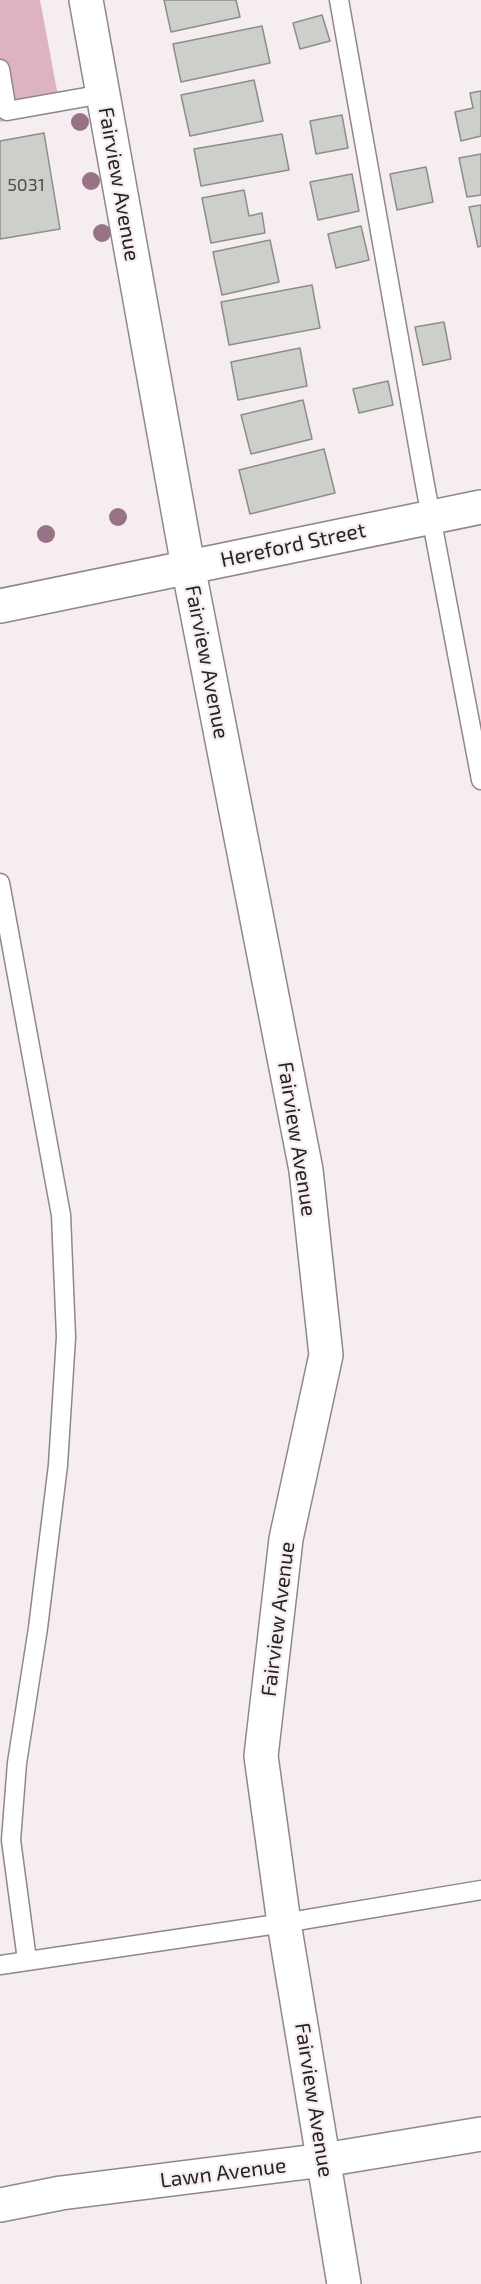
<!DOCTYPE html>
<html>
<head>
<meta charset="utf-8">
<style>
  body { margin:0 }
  canvas { display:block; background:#f5edf0 }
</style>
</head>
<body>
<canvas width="481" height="2284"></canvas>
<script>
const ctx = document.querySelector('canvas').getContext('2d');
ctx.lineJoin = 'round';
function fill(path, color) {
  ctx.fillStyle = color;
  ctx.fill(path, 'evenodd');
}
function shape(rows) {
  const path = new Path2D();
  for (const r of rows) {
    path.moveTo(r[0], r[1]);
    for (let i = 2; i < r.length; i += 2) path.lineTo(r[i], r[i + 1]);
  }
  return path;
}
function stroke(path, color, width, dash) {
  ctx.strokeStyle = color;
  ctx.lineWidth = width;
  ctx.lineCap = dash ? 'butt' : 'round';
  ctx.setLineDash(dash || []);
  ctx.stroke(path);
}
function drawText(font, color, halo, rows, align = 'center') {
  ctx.font = font + ' "Exo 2",sans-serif';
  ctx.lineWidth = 4.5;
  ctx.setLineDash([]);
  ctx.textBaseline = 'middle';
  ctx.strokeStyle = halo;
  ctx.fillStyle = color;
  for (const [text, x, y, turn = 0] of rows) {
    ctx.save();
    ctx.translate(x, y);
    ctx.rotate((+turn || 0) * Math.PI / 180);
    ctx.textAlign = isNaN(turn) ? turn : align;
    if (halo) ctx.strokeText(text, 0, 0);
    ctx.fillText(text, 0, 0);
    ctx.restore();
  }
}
fill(shape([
  [0,0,40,0,61,112,0,122]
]), '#ddb3c3');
const building = shape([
  [164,0,236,0,240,17,171,32,164,0],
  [322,15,330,41,300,49,293,23,322,15],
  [262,26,270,63,181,82,173,44,262,26],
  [254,80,263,121,190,136,181,95,254,80],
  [481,91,481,136,461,141,455,112,473,108,470,93,481,91],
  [342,115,348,148,316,154,310,121,342,115],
  [44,133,60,229,0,239,0,141,44,133],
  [282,134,289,170,201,186,194,149,282,134],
  [481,154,481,195,467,197,459,158,481,154],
  [426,167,433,202,397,210,390,174,426,167],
  [352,174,359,211,318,220,310,182,352,174],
  [244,190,249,216,262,213,265,233,211,243,202,198,244,190],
  [481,205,481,246,478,247,469,207,481,205],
  [361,226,369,260,336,268,328,234,361,226],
  [270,240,279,282,222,295,213,252,270,240],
  [312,285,320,328,229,345,221,302,312,285],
  [444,322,451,359,423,365,415,327,444,322],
  [300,348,307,386,238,400,231,362,300,348],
  [388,381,393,405,359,413,353,389,388,381],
  [303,400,312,439,251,454,241,415,303,400],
  [324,449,335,493,250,514,239,470,324,449]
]);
fill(building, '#cdd0ca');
stroke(building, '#8c8f89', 1.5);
const lane = shape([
  [339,0,425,485,481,780],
  [0,69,7,111,103,94],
  [0,883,61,1215,66,1337,58,1465,38,1628,17,1763,11,1840,27,1960],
  [0,1965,284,1923,481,1890]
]);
const street = shape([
  [86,0,188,566,306,1170,326,1355,286,1539,261,1756,284,1923,344,2284],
  [0,606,481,507],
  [0,2205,61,2193,324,2160,481,2134]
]);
stroke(lane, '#8f888a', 21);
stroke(street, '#8f888a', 36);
stroke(lane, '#fff', 18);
stroke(street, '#fff', 33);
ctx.fillStyle = '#987385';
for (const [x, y] of [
  [80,122],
  [91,181],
  [102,233],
  [118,517],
  [46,534]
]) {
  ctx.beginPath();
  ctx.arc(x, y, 9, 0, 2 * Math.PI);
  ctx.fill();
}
drawText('18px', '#504e4e', null, [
  ["5031",26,185]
]);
drawText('21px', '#262324', '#f5edf0', [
  ["Fairview Avenue",119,184,80],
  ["Hereford Street",293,545,-12],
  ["Fairview Avenue",207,662,79],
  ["Fairview Avenue",297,1139,81],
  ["Fairview Avenue",278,1619,-83],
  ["Fairview Avenue",314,2100,81],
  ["Lawn Avenue",223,2173,-7]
]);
</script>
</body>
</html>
